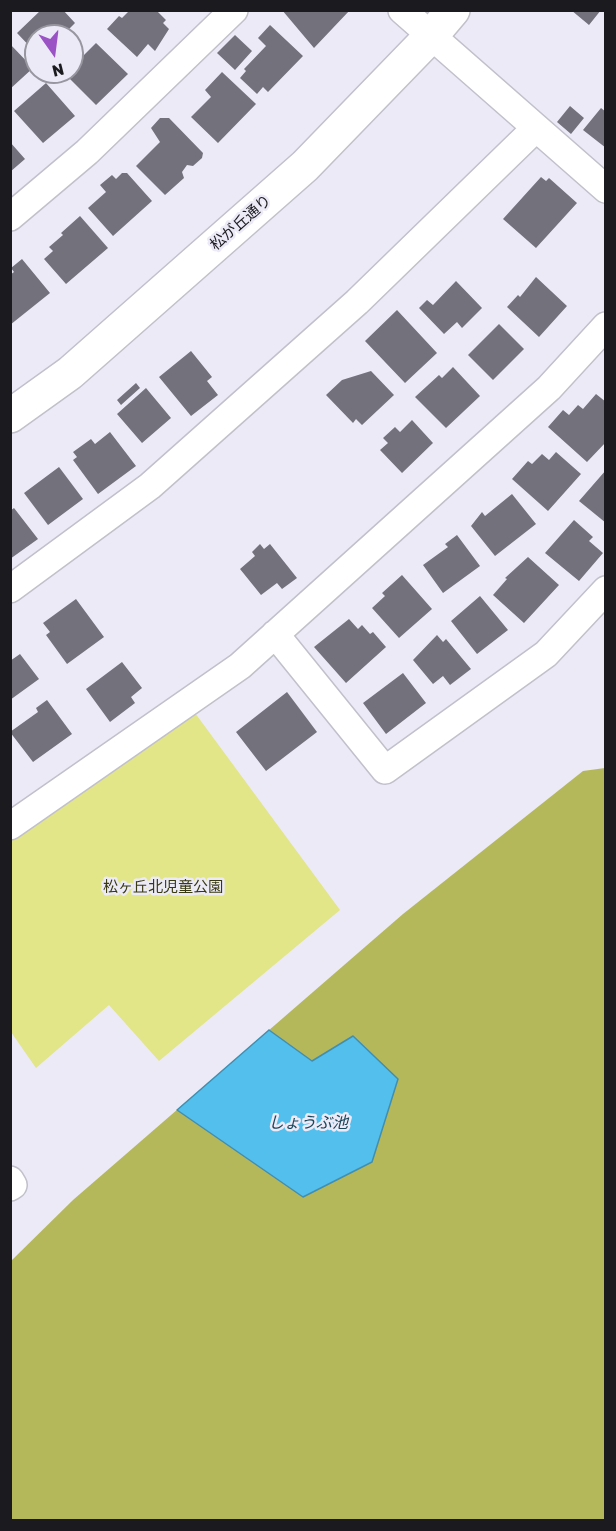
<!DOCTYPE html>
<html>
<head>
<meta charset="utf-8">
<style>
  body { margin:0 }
  #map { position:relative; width:616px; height:1531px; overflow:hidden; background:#ebeaf6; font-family:Rubik,sans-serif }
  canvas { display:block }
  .frame { position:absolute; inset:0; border:12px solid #1b1a1e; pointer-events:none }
  .north { position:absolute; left:24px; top:24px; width:60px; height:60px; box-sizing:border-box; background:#ebeaf6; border:2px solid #9897a0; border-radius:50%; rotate:166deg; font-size:16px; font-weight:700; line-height:24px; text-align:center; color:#1b1a1e }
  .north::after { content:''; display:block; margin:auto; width:21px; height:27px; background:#9b52c5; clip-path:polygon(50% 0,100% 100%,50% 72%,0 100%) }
</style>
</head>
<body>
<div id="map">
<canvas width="616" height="1531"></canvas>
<div class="frame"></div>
<div class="north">N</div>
</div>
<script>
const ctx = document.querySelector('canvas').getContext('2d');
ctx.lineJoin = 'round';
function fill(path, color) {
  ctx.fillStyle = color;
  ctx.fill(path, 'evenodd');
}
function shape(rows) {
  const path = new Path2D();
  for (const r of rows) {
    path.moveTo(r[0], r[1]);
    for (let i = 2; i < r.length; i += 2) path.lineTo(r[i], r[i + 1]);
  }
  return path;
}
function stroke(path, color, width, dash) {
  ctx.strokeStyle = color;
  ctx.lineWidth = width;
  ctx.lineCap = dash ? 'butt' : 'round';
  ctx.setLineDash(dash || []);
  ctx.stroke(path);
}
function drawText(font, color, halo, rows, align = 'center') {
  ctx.font = font + ' Rubik,"Noto Sans JP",sans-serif';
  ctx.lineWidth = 5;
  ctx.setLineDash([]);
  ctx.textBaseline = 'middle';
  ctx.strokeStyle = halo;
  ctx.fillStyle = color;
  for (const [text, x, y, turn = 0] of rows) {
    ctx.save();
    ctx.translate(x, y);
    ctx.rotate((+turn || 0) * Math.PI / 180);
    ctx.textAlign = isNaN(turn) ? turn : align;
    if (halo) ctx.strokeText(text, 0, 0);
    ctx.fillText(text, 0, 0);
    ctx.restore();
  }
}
fill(shape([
  [195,713,340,910,159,1061,109,1005,36,1068,11,1032,10,835]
]), '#e2e588');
fill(shape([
  [605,768,605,1520,11,1520,11,1261,73,1200,403,914,583,771]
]), '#b5b85a');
const water = shape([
  [269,1030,312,1061,353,1036,398,1079,372,1162,303,1197,177,1110,269,1030]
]);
fill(water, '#53bfed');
stroke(water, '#428eaf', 1.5);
fill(shape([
  [41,10,63,10,75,23,62,36,36,36,36,53,17,33],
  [130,10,156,10,166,20,163,23,169,29,155,51,148,44,137,57,107,29,119,16,122,18],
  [282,10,350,10,314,48],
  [571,10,601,10,589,25],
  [270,25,303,56,268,92,263,87,257,94,240,78,246,71,244,69,266,46,258,38],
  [235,35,252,51,235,70,217,53],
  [96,43,128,74,96,105,65,74,72,72,72,67],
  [10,44,33,68,10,89],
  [222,72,256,104,218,143,191,117,211,97,205,90],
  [46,83,75,116,43,143,14,111],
  [570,106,584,118,571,134,557,122],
  [601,108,606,112,606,148,583,130],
  [160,118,169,118,203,153,202,158,193,166,187,165,182,172,184,178,165,195,136,166,160,142,151,128],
  [10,142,25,159,10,172],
  [122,173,127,173,152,201,113,236,88,208,106,192,100,185,112,175,116,179],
  [541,177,546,181,549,178,577,203,536,248,503,219],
  [80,216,108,248,66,284,44,259,53,251,49,247,63,235,61,233],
  [22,259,50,293,10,325,10,275,14,272,11,268],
  [536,277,567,306,539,337,507,307,518,295,520,297],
  [456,281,482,308,462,328,457,322,444,334,419,308,427,300,433,305],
  [397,310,437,353,405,383,365,341],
  [499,324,524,349,493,380,468,355],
  [191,351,212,377,207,381,218,395,191,416,159,377],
  [453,367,480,396,446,428,415,397,439,375,442,378],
  [371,371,394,395,362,425,356,419,353,423,326,395,342,380],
  [136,383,140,388,121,405,117,400],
  [146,388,171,418,142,443,117,414],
  [596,394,606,402,606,442,587,462,548,427,563,410,569,415,578,405,583,409],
  [412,420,433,443,402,473,380,450,388,443,383,438,395,427,400,432],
  [110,432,136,466,98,494,73,460,77,457,73,452,91,439,95,444],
  [556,452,581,474,548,511,512,479,528,461,532,464,542,454,549,460],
  [59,467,83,499,48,525,24,493],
  [606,470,606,523,579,501],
  [512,494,536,524,495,556,471,526,482,512,485,516],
  [14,508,38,539,10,559,10,511],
  [574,520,593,537,589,541,603,553,579,581,545,553],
  [457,535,480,566,443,593,423,565,448,547,445,544],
  [260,544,264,549,270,544,297,578,282,589,277,583,261,595,240,569,255,556,252,552],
  [528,557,559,585,524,623,493,595,507,579,505,578],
  [402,575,432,609,399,638,372,608,385,596,382,593],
  [480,596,508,630,477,654,451,621],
  [76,599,104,637,67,664,46,635,50,632,43,623],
  [349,619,358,629,362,625,370,634,373,632,386,647,346,683,314,647],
  [437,635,443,642,446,639,471,669,450,685,443,676,433,684,413,660],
  [20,654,39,679,10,700,10,661],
  [122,662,142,688,131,697,135,703,110,722,86,689],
  [403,673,426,703,386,734,363,703],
  [287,692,317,732,266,771,236,732],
  [47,700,72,734,33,762,10,732,38,712,36,708]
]), '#73717c');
const minor = shape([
  [402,10,606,189],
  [10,217,87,152,234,10],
  [10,589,150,486,357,302,536,128],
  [275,634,385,770,546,654,606,590],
  [10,826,240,666,549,388,606,326],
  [10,1180,13,1185,10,1187]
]);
const tertiary = shape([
  [10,416,70,373,305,166,431,36,453,10]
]);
stroke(minor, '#c1c0cb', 30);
stroke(tertiary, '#c1c0cb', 36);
stroke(minor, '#fff', 27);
stroke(tertiary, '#fff', 33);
drawText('15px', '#1b1a1e', '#ebeaf6', [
  ["松が丘通り",241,223,-41]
]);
drawText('15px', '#383910', '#ebeaf6', [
  ["松ヶ丘北児童公園",163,888]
]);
drawText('italic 16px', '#19465a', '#ebeaf6', [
  ["しょうぶ池",308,1123]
]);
</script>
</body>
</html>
